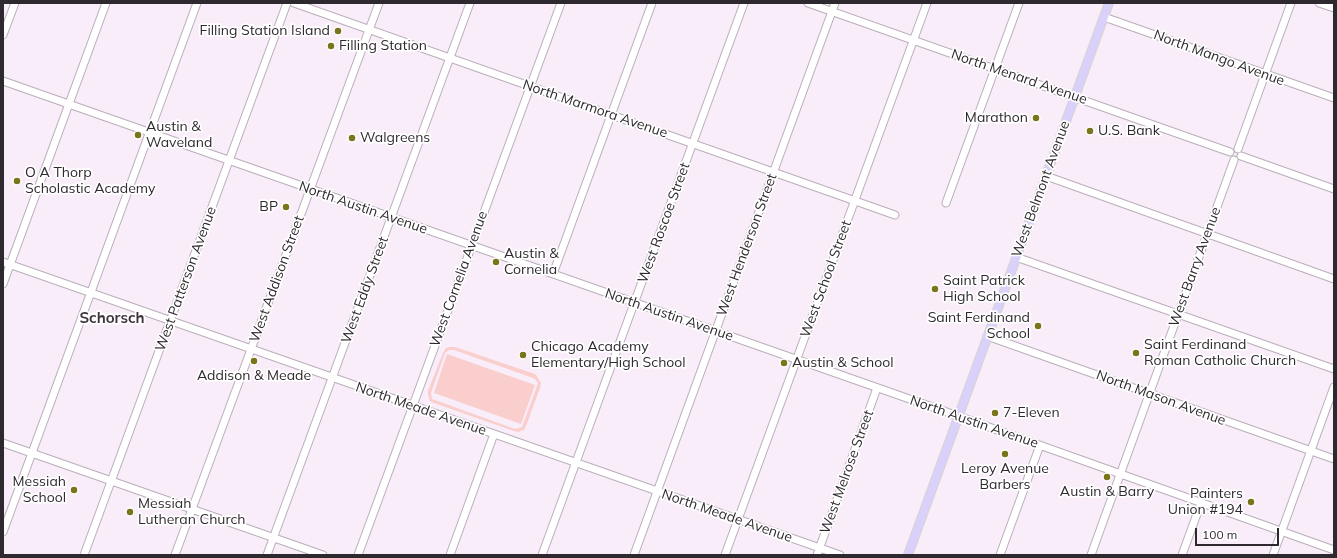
<!DOCTYPE html>
<html>
<head>
<meta charset="utf-8">
<style>
  body { margin:0 }
  #map { position:relative; width:1337px; height:558px; overflow:hidden; background:#f9edfa; font-family:Mulish,sans-serif }
  canvas { display:block }
  .frame { position:absolute; inset:0; border:4px solid #2e292e; pointer-events:none }
  .scale { position:absolute; left:1195px; top:528px; width:84px; height:18px; box-sizing:border-box; border:2px solid #2e292e; border-top:0; padding-left:5px; font-size:12px; line-height:14px; white-space:nowrap; color:#2e292e; -webkit-text-stroke:3px #fff; paint-order:stroke }
</style>
</head>
<body>
<div id="map">
<canvas width="1337" height="558"></canvas>
<div class="frame"></div>
<div class="scale">100 m</div>
</div>
<script>
const ctx = document.querySelector('canvas').getContext('2d');
ctx.lineJoin = 'round';
function fill(path, color) {
  ctx.fillStyle = color;
  ctx.fill(path, 'evenodd');
}
function shape(rows) {
  const path = new Path2D();
  for (const r of rows) {
    path.moveTo(r[0], r[1]);
    for (let i = 2; i < r.length; i += 2) path.lineTo(r[i], r[i + 1]);
  }
  return path;
}
function stroke(path, color, width, dash) {
  ctx.strokeStyle = color;
  ctx.lineWidth = width;
  ctx.lineCap = dash ? 'butt' : 'round';
  ctx.setLineDash(dash || []);
  ctx.stroke(path);
}
function drawText(font, color, halo, rows, align = 'center') {
  ctx.font = font + ' Mulish,sans-serif';
  ctx.lineWidth = 3.5;
  ctx.setLineDash([]);
  ctx.textBaseline = 'middle';
  ctx.strokeStyle = halo;
  ctx.fillStyle = color;
  for (const [text, x, y, turn = 0] of rows) {
    ctx.save();
    ctx.translate(x, y);
    ctx.rotate((+turn || 0) * Math.PI / 180);
    ctx.textAlign = isNaN(turn) ? turn : align;
    if (halo) ctx.strokeText(text, 0, 0);
    ctx.fillText(text, 0, 0);
    ctx.restore();
  }
}
fill(shape([
  [450,347,455,347,535,374,538,378,541,383,540,388,526,426,524,430,518,432,514,431,434,403,430,401,428,395,428,391,443,353,446,348],
  [449,350,454,350,533,378,536,380,538,383,537,386,522,427,515,429,432,399,431,393,445,353],
  [447,354,535,385,521,424,434,393]
]), '#f9cecc');
const minor = shape([
  [294,3,895,215],
  [808,3,1230,152],
  [1319,3,1334,8],
  [1104,17,1334,98],
  [3,35,15,3],
  [3,81,958,416,1334,550],
  [1238,149,1291,3],
  [1241,156,1334,189],
  [1046,176,1334,279],
  [946,203,1019,3],
  [1016,257,1334,369],
  [3,262,840,555],
  [553,274,652,3],
  [3,284,106,3],
  [987,336,1334,459],
  [3,443,323,555],
  [3,532,197,3],
  [84,555,287,3],
  [175,555,379,3],
  [267,555,470,3],
  [358,555,561,3],
  [450,555,494,434],
  [542,555,744,3],
  [634,555,835,3],
  [725,555,927,3],
  [817,555,877,388],
  [1000,555,1040,445],
  [1091,555,1234,160],
  [1182,555,1201,503],
  [1273,555,1334,387]
]);
const major = shape([
  [908,555,1109,3]
]);
stroke(minor, '#b9aeba', 9);
stroke(major, '#d5d4d5', 10);
stroke(minor, '#fff', 7);
stroke(major, '#dad1fa', 8);
for (const [x, y, r, color] of [
  [338,31,4,"#78751a"],
  [331,46,4,"#78751a"],
  [1036,118,4,"#78751a"],
  [1090,131,4,"#78751a"],
  [138,135,4,"#78751a"],
  [352,138,4,"#78751a"],
  [17,181,4,"#78751a"],
  [286,207,4,"#78751a"],
  [496,262,4,"#78751a"],
  [935,289,4,"#78751a"],
  [1038,326,4,"#78751a"],
  [1136,353,4,"#78751a"],
  [523,355,4,"#78751a"],
  [254,361,4,"#78751a"],
  [784,363,4,"#78751a"],
  [995,413,4,"#78751a"],
  [1005,454,4,"#78751a"],
  [1107,477,4,"#78751a"],
  [74,490,4,"#78751a"],
  [1251,502,4,"#78751a"],
  [130,512,4,"#78751a"]
]) {
  const dot = new Path2D();
  dot.arc(x, y, r, 0, 2 * Math.PI);
  ctx.fillStyle = color;
  ctx.fill(dot);
  stroke(dot, '#fff', 1.5);
}
drawText('14px', '#2e292e', '#fff', [
  ["Filling Station Island",330,31,"right"],
  ["Filling Station",339,46],
  ["Marathon",1028,118,"right"],
  ["Austin &",146,127],
  ["Waveland",146,143],
  ["U.S. Bank",1098,131],
  ["Walgreens",360,138],
  ["O A Thorp",25,173],
  ["Scholastic Academy",25,189],
  ["BP",278,207,"right"],
  ["Austin &",504,254],
  ["Cornelia",504,270],
  ["Saint Patrick",943,281],
  ["High School",943,297],
  ["Saint Ferdinand",1030,318,"right"],
  ["School",1030,334,"right"],
  ["Saint Ferdinand",1144,345],
  ["Roman Catholic Church",1144,361],
  ["Chicago Academy",531,347],
  ["Elementary/High School",531,363],
  ["Austin & School",792,363],
  ["Addison & Meade",254,376,"center"],
  ["7-Eleven",1003,413],
  ["Leroy Avenue",1005,469,"center"],
  ["Barbers",1005,485,"center"],
  ["Messiah",66,482,"right"],
  ["School",66,498,"right"],
  ["Austin & Barry",1107,492,"center"],
  ["Painters",1243,494,"right"],
  ["Union #194",1243,510,"right"],
  ["Messiah",138,504],
  ["Lutheran Church",138,520]
], 'left');
drawText('14px', '#2e292e', '#fff', [
  ["North Mango Avenue",1219,58,20],
  ["North Menard Avenue",1019,77,19],
  ["North Marmora Avenue",595,109,19],
  ["West Belmont Avenue",1041,189,-70],
  ["North Austin Avenue",363,208,19],
  ["West Roscoe Street",664,223,-70],
  ["West Henderson Street",747,245,-70],
  ["West Barry Avenue",1195,267,-70],
  ["West Patterson Avenue",186,279,-70],
  ["West Addison Street",277,279,-70],
  ["West Cornelia Avenue",459,279,-70],
  ["West School Street",826,279,-70],
  ["West Eddy Street",365,290,-70],
  ["North Austin Avenue",669,315,19],
  ["North Mason Avenue",1161,398,20],
  ["North Meade Avenue",421,409,19],
  ["North Austin Avenue",974,422,19],
  ["West Melrose Street",847,472,-70],
  ["North Meade Avenue",727,516,19]
]);
drawText('bold 15px', '#3d343e', '#fff', [
  ["Schorsch",112,318]
]);
</script>
</body>
</html>
